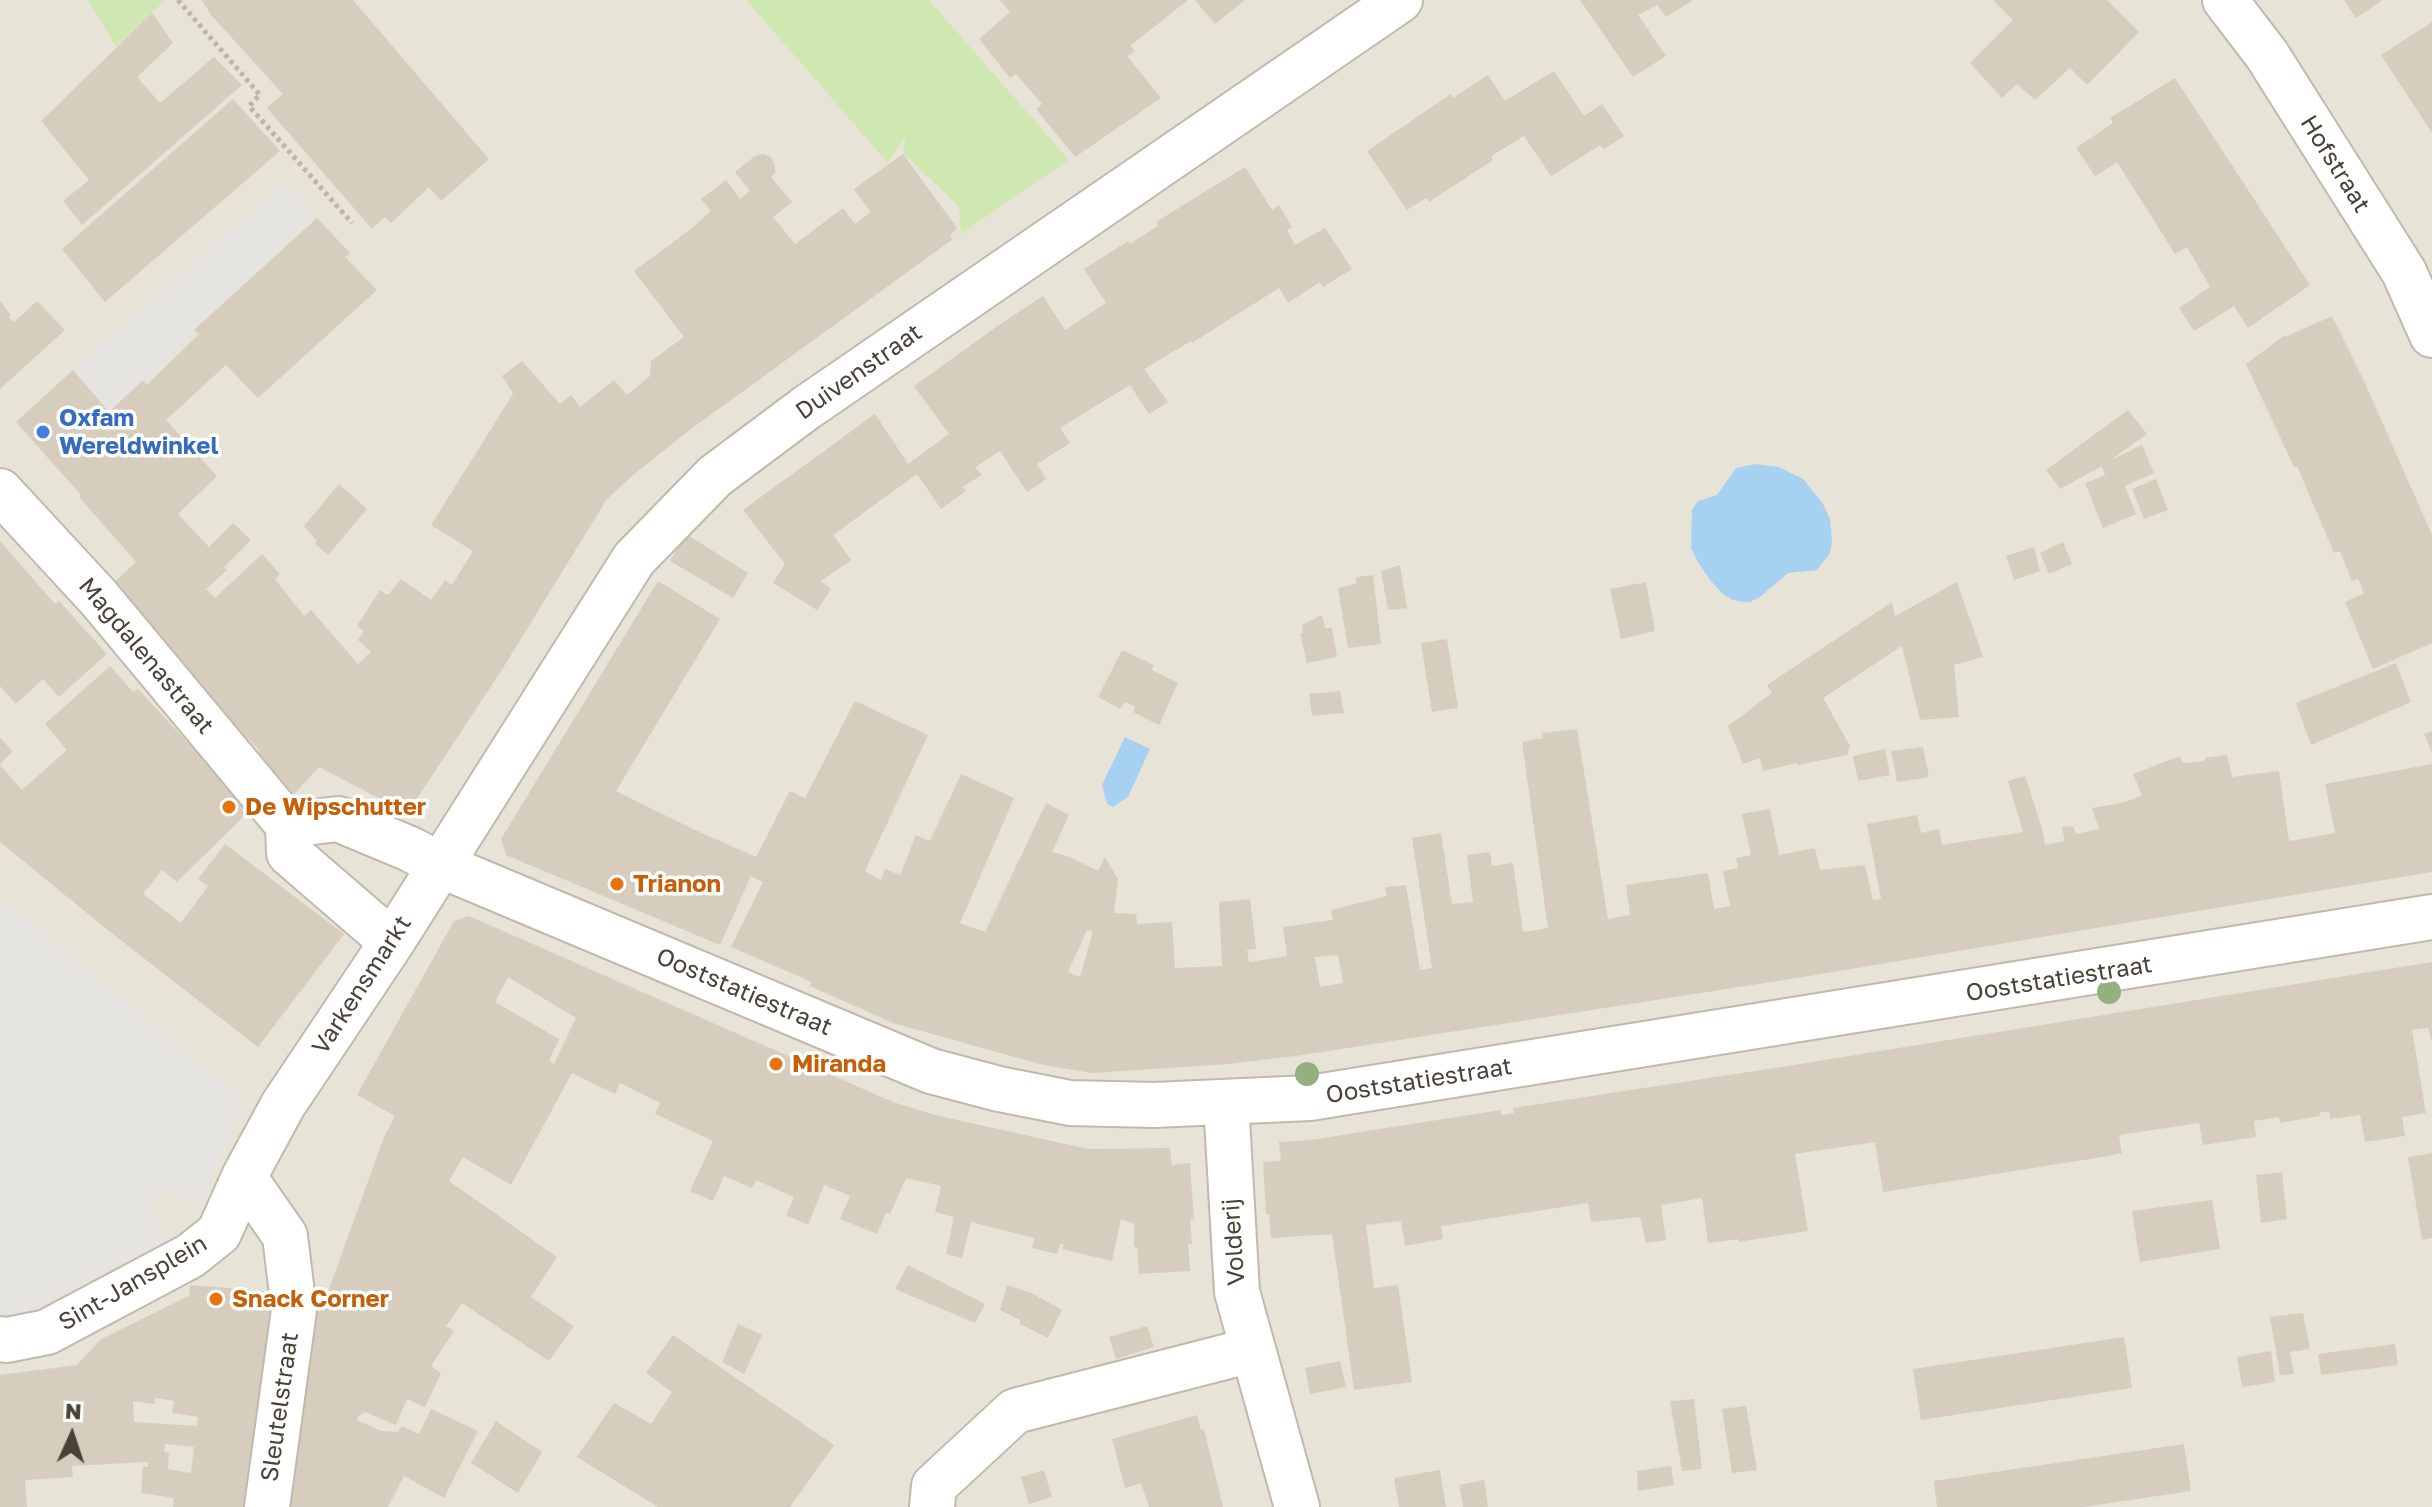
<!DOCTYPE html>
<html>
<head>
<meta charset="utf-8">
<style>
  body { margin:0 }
  #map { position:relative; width:2432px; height:1507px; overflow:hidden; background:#f5f1e9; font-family:"Golos Text",sans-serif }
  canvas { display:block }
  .north { position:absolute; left:32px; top:1395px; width:80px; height:80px; -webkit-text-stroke:6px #fff; paint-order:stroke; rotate:3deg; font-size:22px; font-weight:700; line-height:32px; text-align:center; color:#484237 }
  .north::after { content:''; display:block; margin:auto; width:28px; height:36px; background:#484237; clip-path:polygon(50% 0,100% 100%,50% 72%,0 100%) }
</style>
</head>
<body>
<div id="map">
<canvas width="2432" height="1507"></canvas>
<div class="north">N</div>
</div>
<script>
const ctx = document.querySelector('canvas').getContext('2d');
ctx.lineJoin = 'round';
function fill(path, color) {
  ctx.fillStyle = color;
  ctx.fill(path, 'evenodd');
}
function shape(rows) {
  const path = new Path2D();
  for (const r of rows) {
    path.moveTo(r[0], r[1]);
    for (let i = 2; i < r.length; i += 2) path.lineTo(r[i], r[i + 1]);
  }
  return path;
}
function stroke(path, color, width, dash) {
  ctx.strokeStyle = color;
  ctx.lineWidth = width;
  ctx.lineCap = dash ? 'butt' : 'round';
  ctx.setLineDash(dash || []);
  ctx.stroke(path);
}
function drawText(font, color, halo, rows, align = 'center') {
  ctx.font = font + ' "Golos Text",sans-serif';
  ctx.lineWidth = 7;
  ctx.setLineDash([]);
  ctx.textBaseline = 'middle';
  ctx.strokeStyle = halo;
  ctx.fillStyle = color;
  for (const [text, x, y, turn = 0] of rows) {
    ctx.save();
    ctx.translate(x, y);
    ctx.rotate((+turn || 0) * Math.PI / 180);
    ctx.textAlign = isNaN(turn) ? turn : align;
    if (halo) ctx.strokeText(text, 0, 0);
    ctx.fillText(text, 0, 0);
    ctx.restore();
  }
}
fill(shape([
  [0,0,2432,0,2432,1507,0,1507]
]), '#e8e3d7');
fill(shape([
  [88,0,165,0,116,47],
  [746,0,929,0,1069,160,961,234,959,207,904,154,905,136,888,163]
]), '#cfe8b2');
fill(shape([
  [285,182,317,218,109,412,73,370],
  [0,898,244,1102,200,1205,162,1190,148,1203,166,1241,16,1316,0,1312]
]), '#e6e4e1');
fill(shape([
  [1755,464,1779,467,1803,479,1822,502,1830,519,1832,542,1830,553,1817,570,1788,573,1760,597,1750,602,1742,602,1733,600,1724,595,1710,580,1698,562,1691,548,1692,510,1698,501,1717,495,1736,468],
  [1125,737,1150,749,1128,797,1113,807,1107,804,1102,785]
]), '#a6d1f1');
fill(shape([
  [202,0,353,0,489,159,441,201,429,187,391,223,385,217,372,229,267,108,283,94,211,15],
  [1000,0,1188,0,1130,46,1135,51,1127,56,1161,98,1075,157,1036,109,1042,104,1016,74,1010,78,979,39,1010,12],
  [1195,0,1245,0,1215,24],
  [1580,0,1693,0,1666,17,1657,5,1638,15,1666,56,1633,77],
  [1993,0,2107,0,2139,32,2087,85,2070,68,2035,100,2017,84,2002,98,1970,63,2013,20],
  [2344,0,2383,0,2356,18],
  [152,13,173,43,137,77,160,103,214,57,242,85,82,225,63,201,89,180,41,121],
  [2432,22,2432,133,2381,55],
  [1554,71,1584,116,1602,104,1624,136,1604,149,1600,145,1551,176,1524,136,1491,156,1493,160,1429,202,1426,198,1407,210,1367,151,1451,94,1453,98,1488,75,1505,101],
  [2175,78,2310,285,2248,328,2234,306,2194,331,2179,308,2210,287,2187,247,2175,254,2117,162,2095,176,2076,148,2113,123,2110,118],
  [233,99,280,151,105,302,62,249],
  [763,154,771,157,775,166,775,173,771,177,792,202,773,217,795,244,843,208,855,224,871,212,854,189,903,154,957,228,950,235,953,239,691,429,633,475,607,499,503,668,414,803,398,808,319,767,294,794,259,755,259,750,248,738,243,738,109,587,136,562,79,497,81,495,16,422,73,370,109,412,143,380,147,385,199,334,194,330,317,218,350,253,345,257,377,290,258,398,226,365,166,420,217,476,178,514,209,547,233,523,251,540,224,567,227,570,206,589,215,598,262,554,280,574,275,579,304,616,311,610,358,664,371,652,358,640,364,631,357,626,380,590,388,595,401,579,431,600,445,580,452,585,473,551,431,525,511,397,513,393,502,376,522,361,560,404,571,395,580,407,614,380,627,395,650,376,651,361,684,337,634,271,691,229,711,211,701,199,726,180,740,199,750,191,735,172,755,156],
  [1245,167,1272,210,1279,205,1292,227,1287,230,1295,245,1325,228,1352,269,1323,287,1320,282,1288,303,1279,288,1192,343,1191,341,1144,369,1168,402,1149,414,1130,385,1060,428,1070,443,1037,464,1046,479,1027,492,1000,451,975,467,982,475,962,487,966,491,941,509,917,474,833,535,851,560,821,581,831,589,817,610,773,583,785,564,743,510,875,414,908,464,949,434,914,386,996,327,1043,296,1065,330,1086,316,1106,303,1084,269,1128,241,1130,244,1158,226,1156,222],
  [0,301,11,315,9,317,14,322,37,301,65,330,0,389],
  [2332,316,2365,383,2432,535,2432,643,2373,669,2345,602,2364,593,2358,579,2352,581,2340,551,2334,553,2297,466,2294,467,2246,364,2285,335,2285,337],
  [2128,410,2147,434,2109,461,2142,445,2154,473,2125,486,2136,514,2103,528,2085,483,2105,475,2102,466,2060,489,2046,470],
  [2156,479,2168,510,2144,519,2132,489],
  [339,484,367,509,328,555,315,544,317,541,304,526],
  [686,534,748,573,733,598,670,561],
  [0,541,55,604,59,601,107,654,59,697,43,679,16,704,0,686],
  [2063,542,2072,564,2049,574,2040,553],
  [2034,547,2040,571,2014,580,2006,556],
  [1400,565,1407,608,1388,610,1381,571],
  [1373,575,1381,644,1348,648,1338,588,1356,584,1356,577],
  [658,581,720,619,616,791,693,829,756,857,790,791,805,798,855,701,928,735,865,871,881,880,885,869,900,875,916,835,930,841,961,774,1014,798,960,923,985,932,1046,803,1069,815,1052,852,1067,856,1098,871,1105,857,1118,879,1106,875,1118,879,1114,913,1136,914,1137,924,1172,922,1175,968,1222,966,1219,902,1250,899,1256,949,1247,950,1249,962,1287,956,1283,927,1333,920,1331,910,1387,896,1385,887,1406,885,1420,970,1432,968,1412,838,1441,833,1452,904,1473,902,1467,855,1490,852,1492,866,1513,863,1523,932,1548,928,1522,742,1543,738,1542,733,1577,729,1608,919,1630,915,1626,885,1708,873,1714,909,1730,906,1723,871,1738,868,1736,858,1751,855,1742,814,1770,809,1779,855,1815,848,1820,870,1865,865,1873,900,1881,899,1867,824,1917,815,1921,833,1939,829,1942,845,2023,832,2008,781,2025,776,2042,828,2045,845,2065,841,2062,827,2073,826,2076,834,2099,829,2092,808,2126,802,2142,795,2133,774,2180,756,2183,763,2205,761,2205,758,2227,755,2232,777,2279,771,2289,841,2335,833,2325,784,2432,764,2432,872,1803,977,1303,1055,1229,1064,1092,1073,1043,1065,893,1023,810,986,812,982,731,947,763,882,751,876,720,945,506,855,501,839],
  [1087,930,1093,931,1080,977,1068,972],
  [1338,955,1343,983,1320,987,1315,957],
  [1646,582,1655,631,1621,639,1610,589],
  [1957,582,1983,657,1954,665,1959,717,1920,720,1902,646,1823,698,1850,746,1847,755,1798,765,1797,763,1763,771,1760,758,1743,764,1728,726,1772,693,1767,685,1892,602,1895,616],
  [1322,615,1325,628,1332,628,1337,657,1307,663,1300,633,1303,633,1302,625],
  [1447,639,1458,708,1432,712,1421,643],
  [1122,650,1154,665,1152,670,1178,683,1159,725,1133,712,1135,707,1125,702,1120,709,1098,697],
  [2396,663,2411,702,2311,745,2296,703],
  [110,666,133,692,138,689,243,802,243,817,177,882,162,870,143,894,181,923,208,886,198,879,225,844,344,934,258,1047,109,931,0,842,0,765,22,790,67,750,45,724],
  [1340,691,1344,713,1312,716,1309,694],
  [2432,731,2432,753,2424,734],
  [0,738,13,751,0,764],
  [1923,747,1929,777,1897,782,1891,751],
  [1885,749,1890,775,1858,781,1853,756],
  [469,916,893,1102,935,1115,1088,1149,1170,1148,1172,1165,1190,1163,1194,1220,1190,1219,1192,1244,1188,1243,1190,1271,1139,1274,1137,1247,1134,1247,1134,1224,1121,1219,1112,1261,1062,1249,1064,1245,1060,1244,1057,1254,1032,1248,1034,1238,971,1222,962,1258,946,1254,954,1217,935,1212,941,1186,906,1178,890,1214,886,1213,877,1234,840,1219,850,1196,824,1185,808,1225,786,1215,794,1197,756,1180,752,1188,724,1176,713,1201,690,1191,713,1141,655,1114,660,1103,620,1083,615,1094,572,1073,511,1185,463,1157,449,1181,557,1257,531,1297,574,1326,549,1361,462,1303,446,1326,454,1331,431,1366,441,1373,425,1407,407,1399,396,1425,365,1412,358,1416,357,1420,381,1431,398,1432,402,1426,419,1434,431,1409,478,1431,444,1498,404,1476,388,1507,288,1507,317,1298,325,1300,384,1137,395,1116,357,1095,454,921],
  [508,977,576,1018,554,1064,549,1061,559,1039,495,1002],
  [2432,962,2432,1043,2428,1028,2412,1030,2426,1113,2402,1117,2405,1136,2365,1142,2360,1115,2330,1119,2329,1111,2319,1113,2320,1116,2280,1123,2279,1117,2254,1121,2256,1137,2203,1145,2199,1123,2119,1135,2122,1153,2108,1156,1883,1192,1875,1142,1795,1154,1808,1231,1738,1242,1738,1239,1708,1243,1702,1198,1661,1205,1666,1240,1646,1243,1640,1217,1591,1222,1588,1203,1441,1226,1443,1239,1405,1246,1401,1221,1366,1225,1374,1288,1398,1285,1412,1382,1354,1390,1332,1234,1271,1238,1269,1214,1266,1214,1263,1162,1281,1161,1279,1142,1310,1140,1501,1110,1501,1115,1514,1113,1513,1108,1781,1067],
  [2432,1153,2432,1238,2422,1240,2408,1157],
  [2282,1172,2287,1219,2261,1223,2256,1175],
  [2212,1200,2220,1249,2140,1262,2132,1211],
  [908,1265,985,1304,975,1323,895,1289],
  [190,1285,274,1292,248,1507,173,1507,174,1498,141,1493,143,1467,148,1467,148,1462,72,1466,73,1477,25,1480,27,1507,0,1507,0,1375,77,1365,101,1339,189,1296],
  [155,1398,174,1401,172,1413,198,1417,197,1426,134,1422,133,1401,155,1404],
  [165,1444,194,1447,191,1473,168,1469,169,1453,164,1452],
  [1007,1285,1031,1293,1062,1310,1048,1338,1020,1324,1020,1320,1000,1310],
  [2303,1313,2310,1349,2290,1352,2294,1374,2280,1375,2270,1317],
  [738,1324,762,1335,744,1374,722,1362],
  [1147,1326,1154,1347,1116,1359,1109,1337],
  [673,1335,834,1445,790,1507,658,1507,577,1457,614,1403,651,1424,672,1392,646,1373],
  [2124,1337,2132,1388,1921,1420,1913,1369],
  [2395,1344,2398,1365,2321,1375,2318,1354],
  [2271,1351,2275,1382,2242,1387,2237,1357],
  [1340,1361,1346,1387,1310,1394,1305,1368],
  [1694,1399,1702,1469,1682,1471,1670,1401],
  [1746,1406,1757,1470,1732,1473,1722,1409],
  [1197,1415,1201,1430,1204,1429,1223,1507,1149,1507,1141,1483,1125,1488,1112,1439],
  [496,1421,542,1452,518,1493,471,1463],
  [2184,1444,2191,1491,2083,1507,1937,1507,1934,1481],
  [1671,1466,1674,1485,1638,1491,1637,1471],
  [1044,1470,1052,1497,1029,1504,1021,1477],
  [1440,1470,1446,1507,1399,1507,1394,1478],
  [1484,1480,1488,1507,1463,1507,1459,1485]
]), '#d6cdbe');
const minor = shape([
  [2225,0,2267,55,2404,272,2432,335],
  [0,491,98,597,288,825,289,853,392,942],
  [288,825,338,819,410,849,440,865,931,1071,999,1089,1070,1103,1154,1105,1310,1098,2432,917],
  [1226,1102,1237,1292,1297,1507],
  [244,1177,285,1236,294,1310,267,1507],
  [0,1339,7,1340,47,1332,190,1256,219,1233,244,1177,283,1105,392,942,634,559,715,476,806,408,1400,0],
  [932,1507,934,1486,1015,1411,1252,1350]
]);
stroke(minor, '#c0b9ac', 48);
stroke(shape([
  [178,0,260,95,249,106,352,223]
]), '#c2b59d', 5, [4, 4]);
stroke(minor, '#fff', 44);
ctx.fillStyle = '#95b080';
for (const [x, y] of [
  [2109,992],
  [1307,1074]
]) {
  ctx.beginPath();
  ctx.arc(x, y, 12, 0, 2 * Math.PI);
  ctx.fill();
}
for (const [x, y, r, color] of [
  [43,432,8,"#3f7fe0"],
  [229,807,8,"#e8710a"],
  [617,884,8,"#e8710a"],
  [776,1064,8,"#e8710a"],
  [216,1299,8,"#e8710a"]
]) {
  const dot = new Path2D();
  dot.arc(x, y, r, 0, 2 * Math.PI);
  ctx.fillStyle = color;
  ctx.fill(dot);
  stroke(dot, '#fff', 3);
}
drawText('24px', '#484237', '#fff', [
  ["Hofstraat",2335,164,58],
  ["Duivenstraat",859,372,-35],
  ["Magdalenastraat",146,656,50],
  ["Ooststatiestraat",2059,979,-9],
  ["Varkensmarkt",362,985,-57],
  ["Ooststatiestraat",744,992,23],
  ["Ooststatiestraat",1419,1081,-9],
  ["Volderij",1234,1242,-94],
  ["Sint-Jansplein",133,1283,-30],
  ["Sleutelstraat",280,1407,-82]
]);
drawText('bold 24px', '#366cbe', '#fff', [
  ["Oxfam",59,418],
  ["Wereldwinkel",59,446]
], 'left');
drawText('bold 24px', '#c56008', '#fff', [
  ["De Wipschutter",245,807],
  ["Trianon",633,884],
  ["Miranda",792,1064],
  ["Snack Corner",232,1299]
], 'left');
</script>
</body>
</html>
